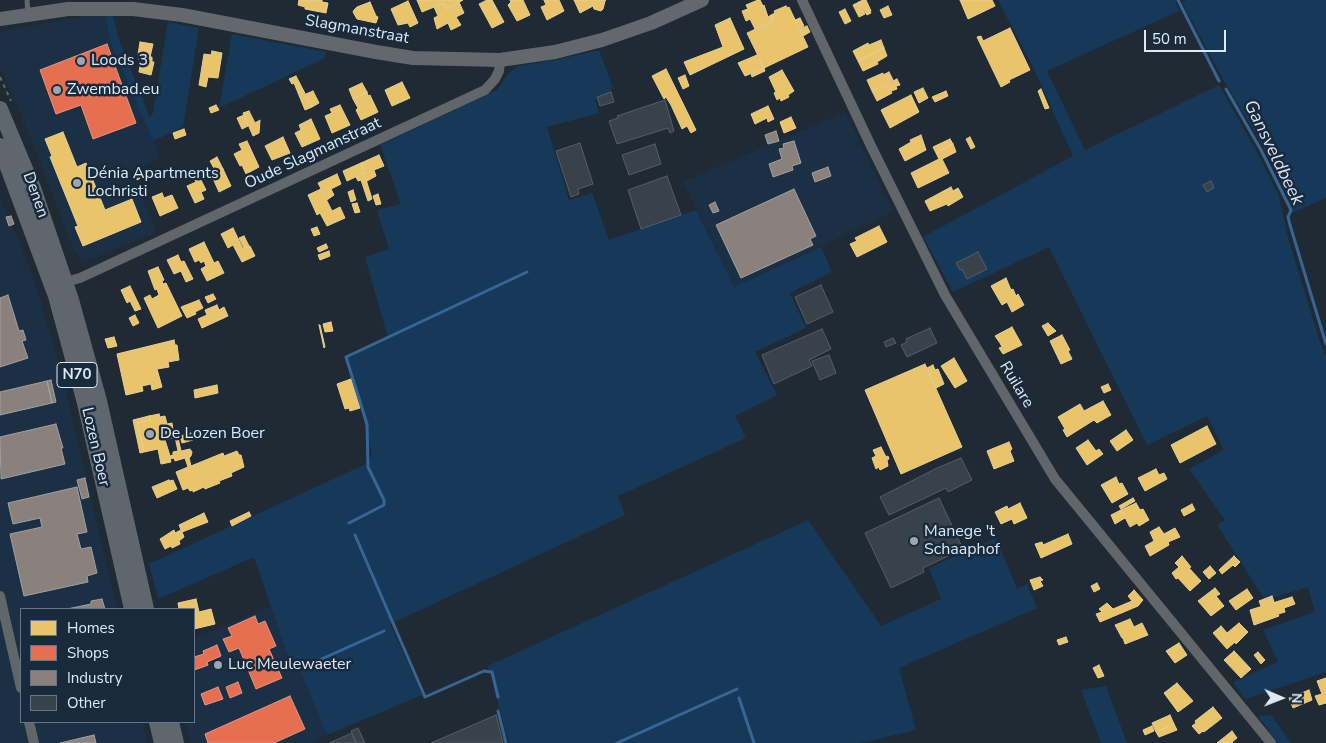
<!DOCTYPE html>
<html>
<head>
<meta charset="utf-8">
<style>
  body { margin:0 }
  #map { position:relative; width:1326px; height:743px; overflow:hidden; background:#202a34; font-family:"Nunito Sans",sans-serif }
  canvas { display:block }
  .legend { position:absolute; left:20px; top:608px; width:175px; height:115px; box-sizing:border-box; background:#182a3c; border:1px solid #677686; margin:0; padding:6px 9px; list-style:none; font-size:15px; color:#dde9f5 }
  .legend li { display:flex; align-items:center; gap:10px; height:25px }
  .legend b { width:25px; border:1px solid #677686 }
  .north { position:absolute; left:1256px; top:673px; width:50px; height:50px; -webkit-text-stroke:4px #182a3c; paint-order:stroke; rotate:91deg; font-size:14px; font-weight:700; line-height:20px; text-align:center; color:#dde9f5 }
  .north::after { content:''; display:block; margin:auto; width:18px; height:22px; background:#dde9f5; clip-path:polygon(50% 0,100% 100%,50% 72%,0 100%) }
  .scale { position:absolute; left:1144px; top:30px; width:82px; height:22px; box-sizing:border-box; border:2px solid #dde9f5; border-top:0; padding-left:6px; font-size:15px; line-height:18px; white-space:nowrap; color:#dde9f5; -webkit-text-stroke:4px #182a3c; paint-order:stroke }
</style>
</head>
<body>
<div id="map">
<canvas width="1326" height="743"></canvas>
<ul class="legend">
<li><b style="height:14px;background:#e9c46a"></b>Homes</li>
<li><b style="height:14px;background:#e76f51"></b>Shops</li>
<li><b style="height:14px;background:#8a817c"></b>Industry</li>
<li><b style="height:14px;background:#39414a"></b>Other</li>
</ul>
<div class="north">N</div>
<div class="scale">50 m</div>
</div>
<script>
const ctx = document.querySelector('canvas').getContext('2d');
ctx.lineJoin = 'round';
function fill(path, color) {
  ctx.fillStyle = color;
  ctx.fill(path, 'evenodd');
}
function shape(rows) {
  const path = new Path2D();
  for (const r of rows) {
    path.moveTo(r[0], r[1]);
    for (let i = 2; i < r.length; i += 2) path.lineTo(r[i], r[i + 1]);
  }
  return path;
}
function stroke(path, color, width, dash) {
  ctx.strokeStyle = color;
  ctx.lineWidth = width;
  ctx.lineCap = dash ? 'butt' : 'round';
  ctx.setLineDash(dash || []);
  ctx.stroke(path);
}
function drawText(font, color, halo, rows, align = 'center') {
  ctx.font = font + ' "Nunito Sans",sans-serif';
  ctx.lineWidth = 5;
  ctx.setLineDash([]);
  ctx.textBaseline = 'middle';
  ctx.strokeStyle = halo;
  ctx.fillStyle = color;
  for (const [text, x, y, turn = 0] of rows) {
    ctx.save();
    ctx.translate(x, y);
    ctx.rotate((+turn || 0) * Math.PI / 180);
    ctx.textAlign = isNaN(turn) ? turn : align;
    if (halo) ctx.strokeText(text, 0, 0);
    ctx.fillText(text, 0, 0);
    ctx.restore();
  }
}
fill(shape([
  [105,15,111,44,160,157,130,172,157,232,84,262,74,251,29,134,0,68,0,33,7,30,85,16],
  [845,112,893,212,734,287,683,182],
  [0,198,30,268,62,373,117,609,21,609,21,722,143,722,147,743,0,743],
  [271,606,291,664,298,665,327,735,313,743,191,743,186,722,194,722,194,639]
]), '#1b3045');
fill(shape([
  [998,0,1175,0,1179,11,1047,71,1085,150,1219,85,1258,154,1279,196,1288,238,1320,342,1326,356,1326,672,1245,699,1233,682,1278,662,1263,630,1315,612,1308,587,1265,600,1217,525,1225,520,1189,469,1224,450,1207,416,1147,445,1049,247,953,292,923,237,1073,156,1034,69],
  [1186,0,1326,0,1326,198,1292,213,1288,198,1274,165,1223,79,1182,2],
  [105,15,113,15,118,37,150,118,153,113,168,22,199,28,183,127,153,141,111,44],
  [232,34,326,52,325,58,219,108],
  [599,50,613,88,609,94,595,99,599,113,547,127,569,200,592,193,609,240,696,210,734,287,821,247,832,272,790,293,806,328,755,352,777,395,735,416,746,438,618,496,625,515,390,624,422,695,327,735,298,665,291,665,254,557,158,599,149,564,368,463,372,453,347,357,388,338,365,257,389,249,377,210,401,204,380,145,497,90,509,73,519,66,555,60],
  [808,520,881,626,941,599,929,568,996,538,1017,589,1027,584,1037,608,899,668,916,730,861,743,509,743,488,666],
  [1106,686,1127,743,1101,743,1081,690],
  [1271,715,1291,743,1278,743,1258,716]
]), '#163959');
const homes = shape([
  [299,0,322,0,322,2,328,3,326,13,305,9,305,7,298,5,299,0],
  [417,0,463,0,447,9,444,3,422,12,417,0],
  [487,0,492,0,504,22,492,28,479,4,487,0],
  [510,0,523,0,530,15,517,21,508,5,511,2,510,0],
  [544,0,559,0,564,11,547,20,541,7,546,5,544,0],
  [574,0,606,0,605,1,603,9,601,11,594,9,593,6,580,13,574,0],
  [758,0,760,0,763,6,764,5,768,17,771,15,773,21,755,29,750,19,746,21,742,11,748,9,746,5,758,0],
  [863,0,866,0,871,11,870,11,871,13,867,15,859,2,863,0],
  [960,0,992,0,995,6,968,19,960,0],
  [408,1,418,23,410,27,408,23,398,25,391,9,408,1],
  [370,2,376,16,378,17,376,23,357,19,353,12,354,10,357,7,370,2],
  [459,2,464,13,456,17,461,25,451,30,448,23,437,29,434,18,438,16,434,7,444,3,447,9,459,2],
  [859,2,865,14,859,17,853,5,859,2],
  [786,6,787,8,789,7,808,47,764,68,747,33,773,21,771,15,775,13,774,11,786,6],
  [888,6,892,15,884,18,880,10,888,6],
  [845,9,851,21,845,24,839,12,845,9],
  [730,18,744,49,690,75,684,62,723,47,715,25,730,18],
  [800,18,804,26,799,29,795,20,800,18],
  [807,26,810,32,803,36,800,29,807,26],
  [1010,28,1030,70,1009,80,1010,82,1001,87,977,37,981,36,983,41,1010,28],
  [881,40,884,48,858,61,853,51,868,43,869,45,881,40],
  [140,42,153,44,150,57,152,57,152,62,154,62,151,75,139,72,141,60,139,60,140,55,138,55,140,42],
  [884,48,887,56,877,62,878,64,863,71,858,61,884,48],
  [212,51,222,53,218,78,208,77,206,87,199,85,204,54,211,55,212,51],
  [757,55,764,68,745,76,738,63,757,55],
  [764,68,765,71,752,77,751,74,764,68],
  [666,69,696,130,691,133,687,126,682,129,671,105,666,97,664,99,652,76,666,69],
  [782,70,794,91,788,95,789,97,781,101,780,98,777,100,774,93,776,92,769,77,782,70],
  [889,72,893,80,872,91,867,80,883,73,883,75,889,72],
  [685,75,689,86,683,89,678,78,685,75],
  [296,76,312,107,305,110,294,83,292,84,289,79,296,76],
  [897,79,900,85,896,86,897,89,891,91,892,93,877,101,872,91,897,79],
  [402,82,410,98,392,106,385,90,402,82],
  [362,83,367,92,353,99,349,89,362,83],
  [923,88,928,98,919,103,914,92,923,88],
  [1041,89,1049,108,1045,109,1038,91,1041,89],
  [313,91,319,103,312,107,306,94,313,91],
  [946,91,948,96,935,102,932,97,946,91],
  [367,92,368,96,370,95,378,112,361,120,356,110,358,108,353,99,367,92],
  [911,95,919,112,890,128,881,110,911,95],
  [216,105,219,110,211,113,209,108,216,105],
  [340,105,350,125,332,133,325,116,332,113,330,109,340,105],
  [768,106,774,119,768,122,767,118,755,124,751,114,768,106],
  [249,111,255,123,260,120,259,133,253,136,243,113,249,111],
  [244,115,248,126,242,129,237,118,244,115],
  [791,117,796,128,784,133,780,122,791,117],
  [311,119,320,139,302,147,295,133,301,130,299,125,311,119],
  [184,129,186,135,175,139,173,133,184,129],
  [63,132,77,167,86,163,105,210,132,199,141,222,83,246,75,227,78,226,50,157,52,156,45,139,63,132],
  [921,135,926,150,905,161,899,149,911,142,910,140,921,135],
  [283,137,290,153,272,160,265,146,283,137],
  [970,137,975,147,971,149,966,139,970,137],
  [950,139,953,144,936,153,933,147,950,139],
  [247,141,259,167,246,174,242,165,240,166,234,154,242,150,239,144,247,141],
  [953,144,956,152,942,159,949,173,918,188,911,173,939,159,936,153,953,144],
  [379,155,384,166,374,170,376,176,367,181,361,163,379,155],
  [217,157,223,169,216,172,210,161,217,157],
  [361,163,364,173,347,181,343,171,361,163],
  [223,169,231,186,219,192,211,174,223,169],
  [142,170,144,176,137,180,134,174,142,170],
  [364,173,372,199,368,201,361,180,358,181,356,177,364,173],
  [337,174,341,184,331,189,334,195,327,200,318,183,337,174],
  [200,178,206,190,201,192,204,199,195,203,187,186,196,182,195,180,200,178],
  [951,187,953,191,958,188,963,197,948,206,947,204,930,211,925,201,951,187],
  [321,189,332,211,340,207,345,218,327,226,320,213,317,215,308,195,321,189],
  [353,190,356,200,351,202,348,192,353,190],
  [162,193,164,198,172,195,178,208,160,216,152,197,162,193],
  [378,194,381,204,376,205,373,196,378,194],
  [357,203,360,212,355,213,352,204,357,203],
  [879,226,887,242,857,257,850,244,857,241,855,238,879,226],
  [317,227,320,234,314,236,311,229,317,227],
  [233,228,243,249,250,246,255,256,242,262,233,245,228,248,221,234,233,228],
  [244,236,249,246,244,248,239,238,244,236],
  [204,242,214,263,218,261,224,273,207,281,201,269,206,266,204,261,201,263,199,260,195,262,189,249,204,242],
  [326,244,328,248,319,252,317,248,326,244],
  [329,251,330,256,320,260,318,255,329,251],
  [178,255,181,262,184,261,193,279,186,282,181,271,174,274,167,260,178,255],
  [158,267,164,280,162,281,163,284,166,283,182,316,158,328,144,298,150,295,152,299,159,295,157,289,155,290,148,271,158,267],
  [1006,278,1011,290,1013,289,1016,296,1018,294,1024,305,1012,312,1007,302,1002,305,991,286,1006,278],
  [130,286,141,309,135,311,130,301,127,303,121,290,130,286],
  [213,294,216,299,208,303,205,297,213,294],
  [199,300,203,308,195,312,196,314,187,318,181,307,199,300],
  [217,305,219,310,224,307,228,316,202,328,198,319,207,315,205,310,217,305],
  [135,315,139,323,133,326,129,318,135,315],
  [331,322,333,331,325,332,323,324,331,322],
  [1048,323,1056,331,1048,336,1042,326,1048,323],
  [319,325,320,325,325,347,324,348,319,325],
  [1012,327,1022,345,1003,354,999,348,1002,347,1000,343,995,336,1012,327],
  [1062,335,1070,350,1068,351,1072,359,1061,364,1050,341,1062,335],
  [114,337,117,346,108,348,105,339,114,337],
  [174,340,175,345,177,345,179,360,168,362,169,367,157,369,162,387,152,390,151,384,142,386,143,391,126,395,117,354,174,340],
  [954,358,967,381,955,388,941,366,954,358],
  [925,364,962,447,901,474,865,390,925,364],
  [933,365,935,370,938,369,944,384,936,388,927,368,933,365],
  [351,379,360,408,350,411,349,408,345,409,337,384,351,379],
  [1108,384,1111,390,1104,393,1101,387,1108,384],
  [217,385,218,393,195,398,194,390,217,385],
  [1103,401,1111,415,1097,423,1094,420,1067,437,1063,430,1065,429,1058,417,1080,404,1084,411,1103,401],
  [159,414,160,417,165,416,167,424,172,423,173,430,176,429,181,451,190,449,192,452,191,456,189,458,191,466,223,453,224,456,237,451,239,455,241,455,244,467,231,473,232,476,219,481,220,483,205,489,204,487,193,492,193,490,190,491,188,488,183,490,176,472,188,467,185,458,175,461,174,458,170,459,171,462,161,464,158,449,144,452,137,423,150,420,149,416,159,414],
  [175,437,178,451,173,452,173,455,170,456,165,440,175,437],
  [149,416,150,420,137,423,144,452,140,453,133,420,149,416],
  [1207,426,1216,444,1180,463,1171,445,1207,426],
  [1126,430,1133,440,1117,451,1110,441,1126,430],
  [191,433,193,440,182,443,180,436,191,433],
  [1088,440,1096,451,1099,449,1103,454,1087,465,1076,448,1088,440],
  [1009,442,1012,449,1010,451,1014,461,994,469,987,451,1009,442],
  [881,447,886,457,888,456,889,459,887,460,888,466,880,470,879,467,876,469,872,458,876,456,873,450,881,447],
  [1156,469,1159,475,1164,473,1167,479,1145,491,1138,478,1156,469],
  [1116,477,1119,484,1122,483,1128,494,1112,503,1101,485,1116,477],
  [169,480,170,481,173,480,177,489,157,498,152,487,169,480],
  [1133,498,1135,501,1121,509,1119,506,1133,498],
  [1020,503,1027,518,1014,524,1012,519,1001,524,995,512,1007,506,1008,509,1020,503],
  [1136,503,1140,510,1143,509,1149,520,1139,526,1137,523,1130,527,1121,510,1136,503],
  [1192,504,1195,510,1184,516,1181,510,1192,504],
  [1121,510,1125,518,1115,524,1111,515,1121,510],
  [249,512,251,516,232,526,230,521,249,512],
  [204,513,208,522,182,532,184,537,179,541,180,544,172,548,171,546,165,549,160,539,174,530,175,533,181,530,179,525,204,513],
  [1159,527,1164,534,1175,528,1180,537,1168,542,1169,545,1150,556,1145,546,1154,541,1150,532,1159,527],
  [1068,534,1072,544,1041,558,1035,544,1042,542,1043,545,1068,534],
  [1182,556,1191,567,1189,568,1201,581,1190,591,1178,578,1176,579,1172,573,1179,567,1175,563,1182,556],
  [1234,556,1240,562,1235,567,1233,565,1222,574,1219,570,1234,556],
  [1210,566,1216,573,1209,579,1203,572,1210,566],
  [1040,577,1043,580,1040,581,1043,586,1034,590,1030,580,1040,577],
  [1097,583,1100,589,1094,592,1091,586,1097,583],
  [1215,588,1220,594,1216,596,1224,606,1211,616,1198,601,1215,588],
  [1247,589,1253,598,1236,610,1229,601,1247,589],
  [1134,590,1143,600,1138,606,1100,622,1096,614,1102,612,1099,609,1107,603,1113,609,1132,601,1128,596,1134,590],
  [1272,596,1274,602,1261,606,1259,601,1272,596],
  [1292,597,1295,604,1284,608,1285,612,1278,614,1279,616,1254,625,1250,610,1292,597],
  [196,599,199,612,211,609,215,624,194,629,194,609,179,609,178,603,196,599],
  [1130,619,1134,627,1142,623,1148,635,1125,644,1123,638,1122,638,1115,625,1130,619],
  [1239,623,1248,632,1236,644,1227,633,1239,623],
  [1221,626,1235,642,1227,649,1213,633,1221,626],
  [1066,637,1068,642,1059,645,1057,640,1066,637],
  [1179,643,1187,655,1175,663,1166,651,1179,643],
  [1234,651,1251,669,1241,678,1224,660,1234,651],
  [1258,652,1265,660,1261,664,1254,655,1258,652],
  [1099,665,1104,676,1098,678,1093,668,1099,665],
  [1326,678,1326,703,1319,705,1315,696,1322,694,1317,681,1326,678],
  [1177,683,1193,701,1178,712,1164,693,1177,683],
  [1309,690,1312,700,1293,708,1289,698,1309,690],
  [1213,707,1222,718,1204,732,1203,731,1199,734,1192,726,1196,723,1195,721,1213,707],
  [1170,715,1174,724,1156,732,1152,723,1170,715],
  [1174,724,1177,730,1159,737,1156,732,1174,724],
  [1152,726,1154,731,1145,735,1143,730,1152,726],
  [1232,731,1237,738,1232,742,1233,743,1217,743,1232,731]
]);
fill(homes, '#e9c46a');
stroke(homes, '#e5cf94', 1);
const shops = shape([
  [107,44,136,123,93,139,81,105,56,114,40,70,107,44],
  [255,616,258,624,265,621,276,646,269,649,282,678,256,689,239,648,229,652,223,639,232,636,228,628,255,616],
  [217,645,221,656,207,662,208,665,203,667,194,670,194,657,204,654,203,651,217,645],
  [238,682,242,693,230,698,226,687,238,682],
  [218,687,223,699,205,705,201,694,218,687],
  [290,696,305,729,274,743,208,743,205,734,290,696]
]);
fill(shops, '#e76f51');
stroke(shops, '#e49482', 1);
const industry = shape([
  [776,131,779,141,768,144,765,135,776,131],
  [794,141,801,163,792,166,793,170,773,177,769,164,782,159,779,149,784,148,783,144,794,141],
  [828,167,831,176,815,182,812,173,828,167],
  [794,189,816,236,810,239,813,245,741,278,716,225,794,189],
  [715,202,719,211,713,213,709,205,715,202],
  [11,216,14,224,9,226,6,217,11,216],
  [8,295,19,331,23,330,26,340,22,341,28,358,0,367,0,298,8,295],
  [51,380,56,402,52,403,47,381,51,380],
  [47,381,52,403,0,415,0,392,47,381],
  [56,424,63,448,61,448,65,464,1,479,0,437,56,424],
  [85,478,89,497,82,499,77,480,85,478],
  [77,487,87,532,77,534,81,549,91,547,97,573,87,576,88,582,24,596,10,534,42,527,40,518,13,524,8,503,77,487],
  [102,599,105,609,67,609,91,604,91,601,102,599],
  [94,735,96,743,60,743,94,735]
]);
fill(industry, '#8a817c');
stroke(industry, '#a3a0a0', 1);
stroke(shape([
  [1178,0,1219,81],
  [1226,89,1261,150,1291,210,1288,217,1290,225,1326,344],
  [349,523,384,505,384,500,368,467,367,424,346,357,527,272],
  [355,535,425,697,484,671,492,672,498,697],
  [306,666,384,631],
  [739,698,754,743],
  [498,711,506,743],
  [617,743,737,689]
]), '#376694', 3);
const building = shape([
  [611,92,614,102,600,106,597,97,611,92],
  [665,100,674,131,670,133,668,128,617,144,609,121,618,118,617,116,665,100],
  [580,143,593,184,578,189,579,194,571,197,556,151,580,143],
  [655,144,661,164,629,175,622,155,655,144],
  [667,176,681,215,641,229,628,190,667,176],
  [1211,181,1214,188,1207,192,1203,185,1211,181],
  [978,252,987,269,967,279,962,269,960,270,956,263,978,252],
  [821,285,833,312,807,324,795,297,821,285],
  [930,328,937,343,907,357,901,345,907,342,906,339,930,328],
  [822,329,831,349,809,360,812,366,774,384,762,355,822,329],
  [893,338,896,343,886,347,884,342,893,338],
  [829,355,836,373,820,380,812,361,829,355],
  [961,458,972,480,948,492,946,488,889,515,880,497,937,468,961,458],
  [939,498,963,549,923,568,924,572,891,588,865,533,939,498],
  [496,715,503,743,431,743,496,715],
  [358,728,365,743,356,743,351,731,358,728],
  [352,733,356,743,329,743,352,733]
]);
fill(building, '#39414a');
stroke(building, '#555e67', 1);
stroke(shape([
  [0,77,11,101]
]), '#61666b', 2, [4, 4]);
stroke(shape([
  [27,0,28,14]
]), '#61666a', 5);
stroke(shape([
  [802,0,871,146,945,295,1055,479,1271,743],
  [65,282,80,278,485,90,495,79,499,71,500,60],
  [0,596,21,688],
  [29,722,34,743]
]), '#61666a', 10);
stroke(shape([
  [0,19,68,9,133,9,182,15,376,52,413,58,500,60,555,52,602,40,651,23,702,0]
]), '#62686e', 14);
stroke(shape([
  [0,109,33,188,71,300,99,401,146,609],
  [0,146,56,296,85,403,132,609],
  [157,722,162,743],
  [171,722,176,743]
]), '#60666d', 16);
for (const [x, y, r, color] of [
  [81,61,5,"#9ba6b1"],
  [57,90,5,"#9ba6b1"],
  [77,183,5,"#9ba6b1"],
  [150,434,5,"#9ba6b1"],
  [914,541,5,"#9ba6b1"],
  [218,665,5,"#9ba6b1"]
]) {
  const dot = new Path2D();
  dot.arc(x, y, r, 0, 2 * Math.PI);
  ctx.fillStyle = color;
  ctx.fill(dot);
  stroke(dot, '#182a3c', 2);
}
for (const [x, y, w] of [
  [77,375,40]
]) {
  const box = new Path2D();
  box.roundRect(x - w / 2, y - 12.5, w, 25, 4);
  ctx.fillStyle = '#182a3c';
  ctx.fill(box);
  stroke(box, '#dde9f5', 1);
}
drawText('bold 15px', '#dde9f5', null, [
  ["N70",77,375]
]);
drawText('16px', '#dde9f5', '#182a3c', [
  ["Slagmanstraat",357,30,10],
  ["Oude Slagmanstraat",313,154,-25],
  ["Denen",35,195,70],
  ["Ruilare",1016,385,59],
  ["Lozen Boer",95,447,77]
]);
drawText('16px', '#dde9f5', '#182a3c', [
  ["Loods 3",91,61],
  ["Zwembad.eu",67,90],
  ["Dénia Apartments",87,174],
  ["Lochristi",87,192],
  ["De Lozen Boer",160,434],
  ["Manege 't",924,532],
  ["Schaaphof",924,550],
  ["Luc Meulewaeter",228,665]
], 'left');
drawText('italic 18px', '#d6e4f3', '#182a3c', [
  ["Gansveldbeek",1273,153,64]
]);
</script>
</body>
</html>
